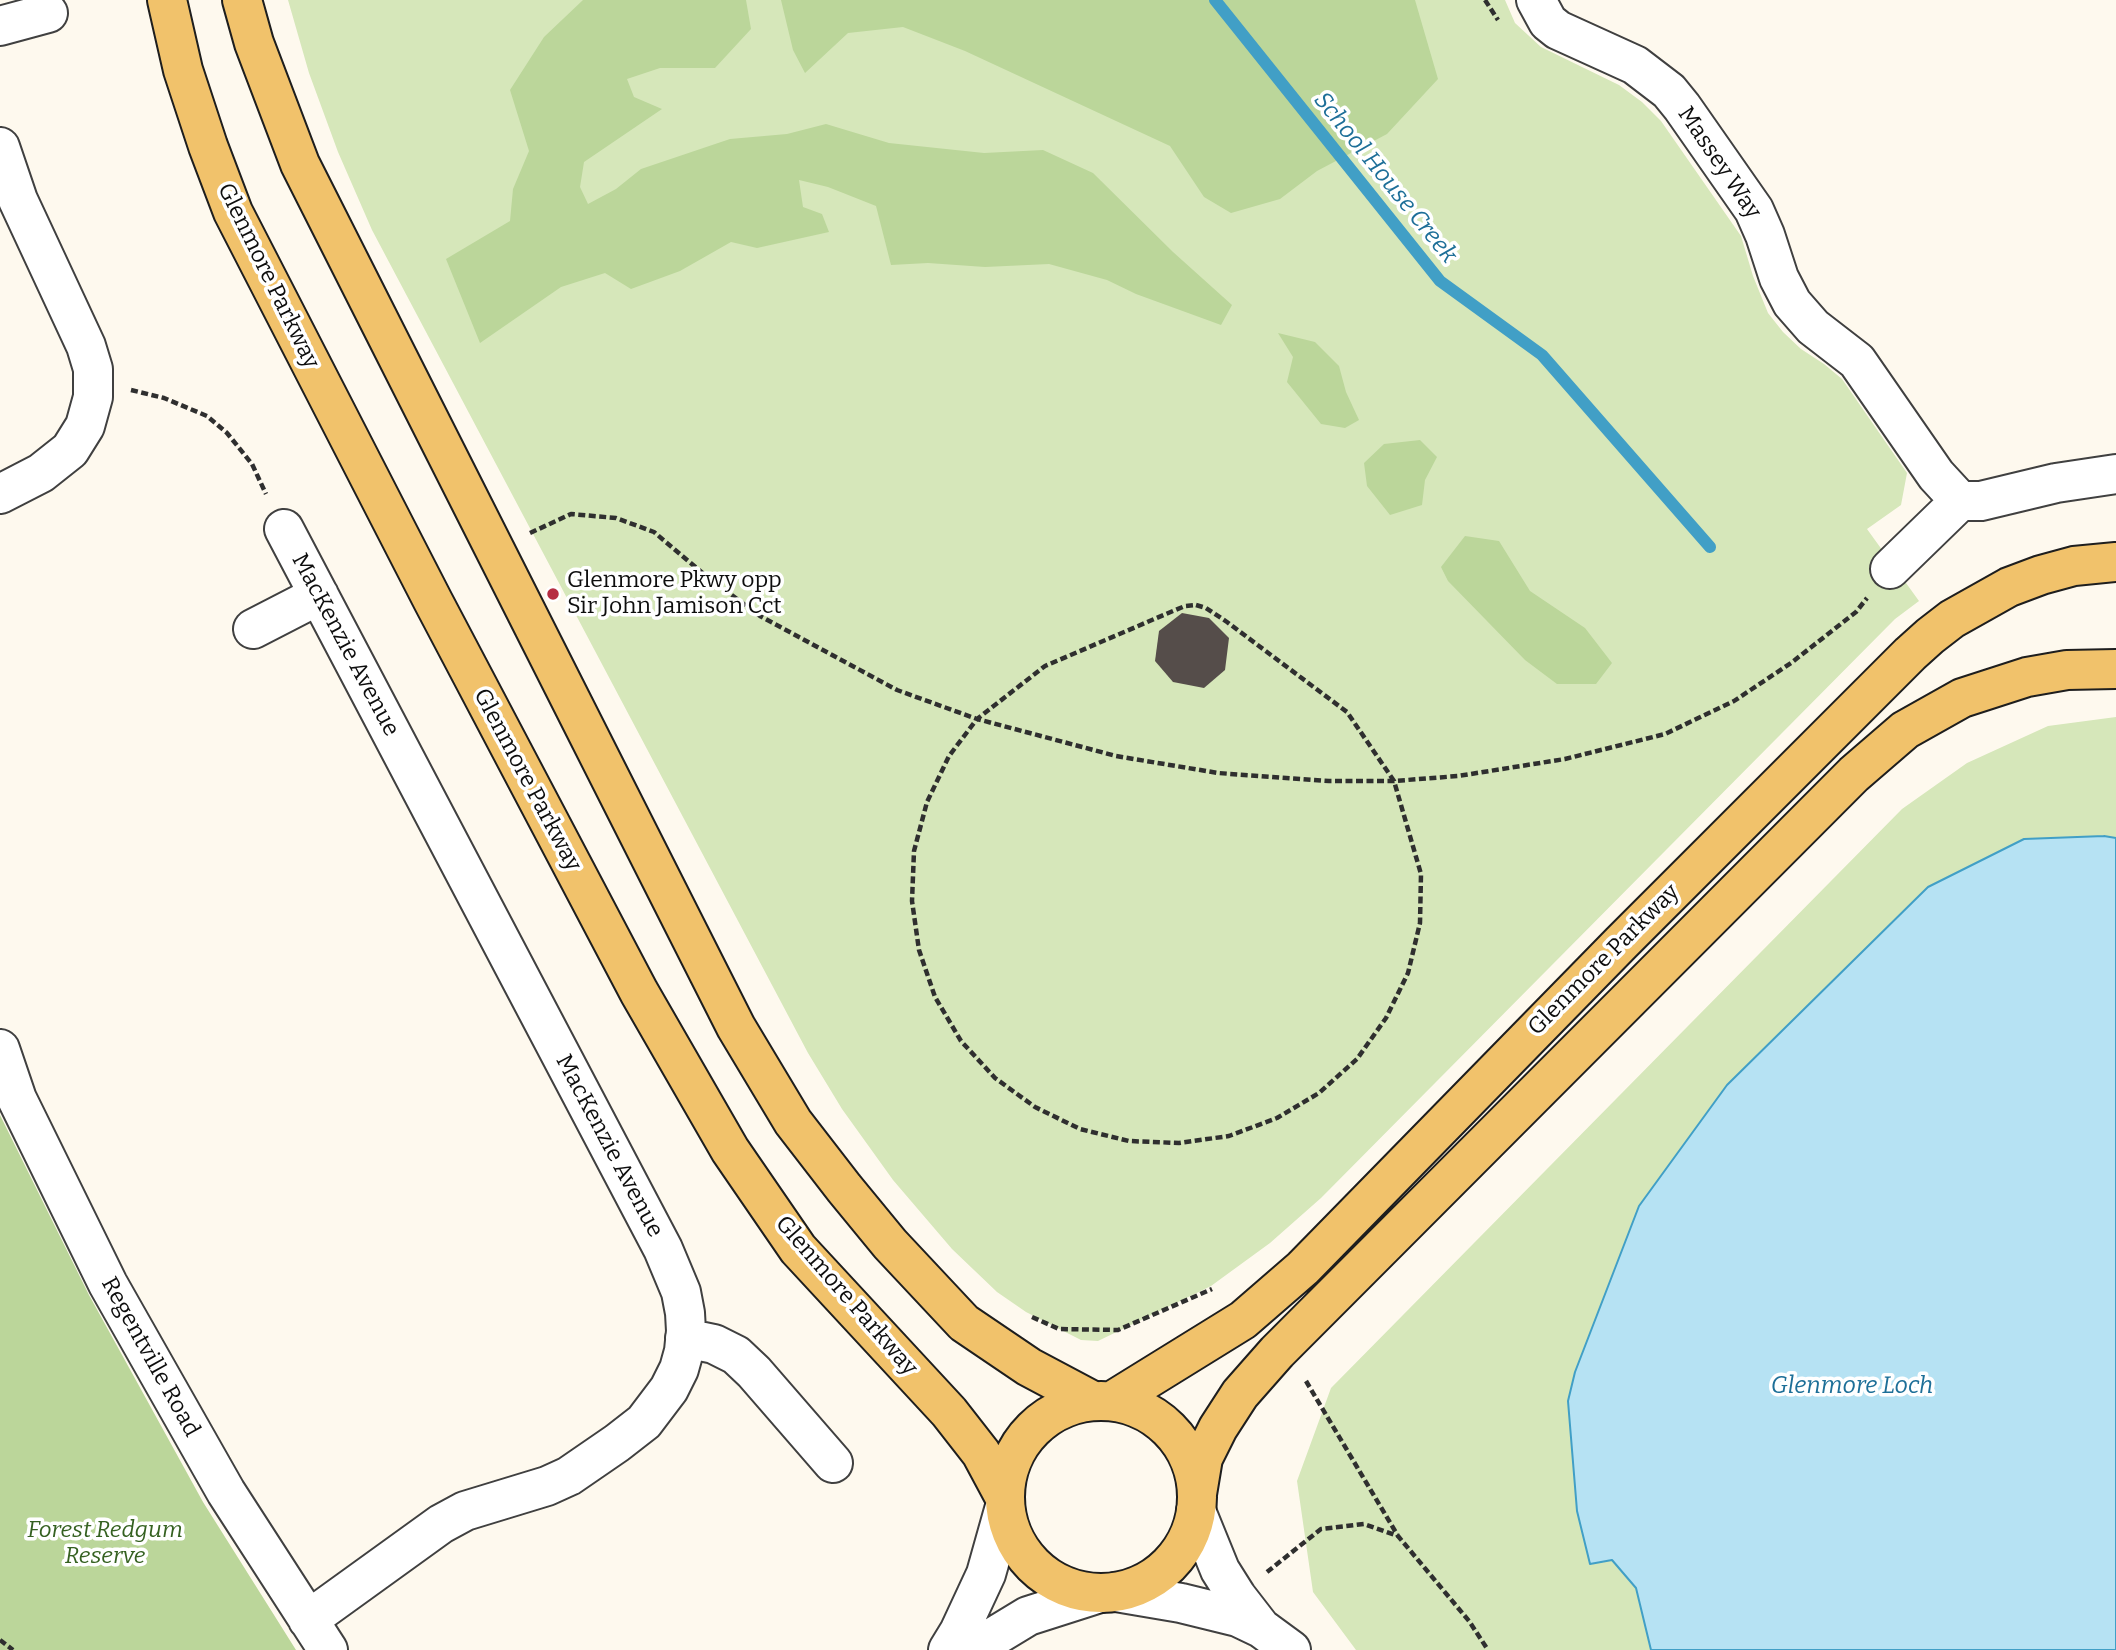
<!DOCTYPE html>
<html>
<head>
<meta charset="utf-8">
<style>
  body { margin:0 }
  canvas { display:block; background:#fef9ee }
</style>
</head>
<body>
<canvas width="2116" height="1650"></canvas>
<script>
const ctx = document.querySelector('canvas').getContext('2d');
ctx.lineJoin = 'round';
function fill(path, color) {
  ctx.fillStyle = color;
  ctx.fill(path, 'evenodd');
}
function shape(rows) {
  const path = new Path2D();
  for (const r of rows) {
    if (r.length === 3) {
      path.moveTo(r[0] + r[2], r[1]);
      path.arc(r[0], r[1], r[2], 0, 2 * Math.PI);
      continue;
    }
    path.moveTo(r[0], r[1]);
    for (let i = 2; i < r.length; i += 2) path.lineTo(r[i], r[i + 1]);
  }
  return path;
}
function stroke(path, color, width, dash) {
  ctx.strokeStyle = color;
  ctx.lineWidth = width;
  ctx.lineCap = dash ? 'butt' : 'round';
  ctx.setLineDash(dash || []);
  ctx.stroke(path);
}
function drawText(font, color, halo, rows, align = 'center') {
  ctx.font = font + ' Bitter,serif';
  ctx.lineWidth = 7;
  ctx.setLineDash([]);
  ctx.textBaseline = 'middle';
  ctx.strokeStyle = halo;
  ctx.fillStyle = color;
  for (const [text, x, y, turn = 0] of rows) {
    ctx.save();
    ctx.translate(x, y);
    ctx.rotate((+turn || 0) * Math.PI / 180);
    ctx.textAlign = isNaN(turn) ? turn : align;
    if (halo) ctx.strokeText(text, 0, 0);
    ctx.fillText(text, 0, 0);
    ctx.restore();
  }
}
fill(shape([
  [288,0,1505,0,1515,23,1541,47,1619,85,1642,102,1661,121,1741,236,1753,276,1768,313,1783,332,1801,349,1824,364,1842,379,1907,473,1901,505,1867,529,1919,601,1895,619,1321,1198,1270,1243,1211,1286,1098,1341,1081,1340,1026,1312,997,1292,952,1249,893,1180,842,1109,808,1053,372,230,338,152,309,73],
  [2116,717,2116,1650,1356,1650,1313,1592,1297,1481,1331,1388,1902,809,1967,763,2048,726]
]), '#d6e7ba');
fill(shape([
  [583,0,746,0,751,29,715,68,660,68,627,79,634,97,662,109,584,162,580,187,588,204,616,189,641,169,730,139,787,134,826,124,889,143,984,153,1043,150,1093,173,1173,252,1232,305,1221,325,1136,294,1107,280,1049,264,985,267,928,263,891,265,876,206,828,187,799,180,803,207,822,214,829,232,757,248,731,242,680,271,631,289,605,273,561,287,480,343,446,259,510,221,513,189,529,151,510,90,544,37],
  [781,0,1415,0,1438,79,1387,134,1317,171,1280,199,1231,213,1204,197,1170,146,965,51,903,27,848,33,805,73,793,50],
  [1278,333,1315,342,1339,366,1346,392,1359,420,1345,428,1321,424,1287,382,1293,357],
  [1420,440,1437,457,1425,480,1422,505,1390,515,1367,486,1364,463,1384,444],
  [1465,536,1499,541,1530,591,1585,628,1612,663,1596,684,1557,684,1525,660,1448,581,1441,567],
  [0,1115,89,1295,203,1502,296,1650,0,1650]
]), '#bbd69a');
const water = shape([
  [2104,836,2116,838,2116,1650,1651,1650,1636,1588,1612,1560,1590,1564,1577,1511,1568,1401,1575,1372,1639,1206,1727,1085,1928,887,2024,839,2104,836]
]);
fill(water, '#b6e2f3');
stroke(water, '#419fc6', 2);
stroke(shape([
  [1215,0,1440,281,1542,355,1710,547]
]), '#419fc6', 12);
fill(shape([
  [1182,613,1209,618,1229,638,1225,670,1204,688,1173,682,1155,661,1159,631]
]), '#554d4a');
const minor = shape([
  [1536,0,1548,22,1558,30,1635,65,1669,91,1682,107,1754,210,1765,235,1779,278,1792,303,1813,327,1857,361,1936,475,1960,501],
  [0,26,48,13],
  [0,147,18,200,86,346,93,369,93,397,85,426,70,450,41,473,0,494],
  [1960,501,1981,501,2056,483,2116,474],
  [284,529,663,1249,681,1292,685,1313,686,1331,684,1351,679,1369,669,1389,644,1422,617,1443,569,1476,547,1486,465,1511,441,1524,308,1620],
  [1890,569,1960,501],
  [253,629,319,595],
  [0,1049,17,1099,108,1284,226,1492,328,1650],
  [685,1338,714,1344,736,1355,754,1372,833,1463],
  [1196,1511,1220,1570,1237,1597,1261,1628],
  [1116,1592,1181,1603,1238,1617,1261,1628,1291,1650],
  [948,1650,959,1632,986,1574,1004,1510],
  [972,1650,1028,1616,1100,1593]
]);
const major = shape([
  [167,0,183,70,208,146,233,212,433,601,639,992,730,1150,798,1249,949,1412,981,1453,1003,1494],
  [242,0,254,43,300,164,736,1027,793,1122,844,1188,890,1244,964,1323,1029,1367,1093,1401],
  [1101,1497,96],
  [1112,1401,1243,1320,1303,1268,1621,943,1910,654,1930,636,1952,619,2009,587,2041,575,2074,566,2116,562],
  [1197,1494,1203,1458,1218,1428,1240,1394,1277,1352,1854,774,1905,730,1962,698,2027,677,2067,670,2116,669]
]);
stroke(minor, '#404040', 42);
stroke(major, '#1e1e1e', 42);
stroke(shape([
  [1485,0,1498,20],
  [131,390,164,398,207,416,227,433,252,464,266,494],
  [530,533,571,514,616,518,654,532,706,576,760,616,897,690,977,719,1116,756,1218,773,1329,781,1394,781,1458,776,1565,759,1665,734,1734,701,1791,663,1856,612,1867,598],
  [1196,605,1206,608,1227,622,1347,712,1394,781,1421,874,1420,923,1408,973,1386,1018,1357,1059,1319,1093,1277,1118,1229,1136,1179,1143,1129,1141,1080,1129,1035,1107,995,1078,961,1041,935,997,919,950,912,901,914,851,927,802,949,756,977,719,1045,666,1166,614,1185,606,1196,605],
  [1032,1317,1059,1329,1118,1330,1212,1289],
  [1306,1381,1398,1536],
  [1267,1572,1321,1529,1364,1524,1398,1536,1469,1621,1488,1650],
  [0,1640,13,1650]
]), '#2f2f2f', 4.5, [7, 3.5]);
stroke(minor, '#fff', 38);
stroke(major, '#f1c26b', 38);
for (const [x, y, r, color] of [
  [553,594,7,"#b62d42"]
]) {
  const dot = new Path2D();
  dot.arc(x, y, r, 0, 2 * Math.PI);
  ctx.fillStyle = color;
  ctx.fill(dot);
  stroke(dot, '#fff', 2.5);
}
drawText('23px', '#0d0d0d', '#fff', [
  ["Massey Way",1719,163,56],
  ["Glenmore Parkway",268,276,64],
  ["MacKenzie Avenue",345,645,62],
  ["Glenmore Parkway",527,780,62],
  ["Glenmore Parkway",1604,960,-45],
  ["MacKenzie Avenue",609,1146,62],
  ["Glenmore Parkway",846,1296,49],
  ["Regentville Road",150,1357,61]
]);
drawText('23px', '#0d0d0d', '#fff', [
  ["Glenmore Pkwy opp",567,581],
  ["Sir John Jamison Cct",567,607]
], 'left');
drawText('italic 23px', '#356121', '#fff', [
  ["Forest Redgum",105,1531],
  ["Reserve",105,1557]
]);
drawText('italic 24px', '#1d6f98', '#fff', [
  ["School House Creek",1385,178,51],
  ["Glenmore Loch",1852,1386]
]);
</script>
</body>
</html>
